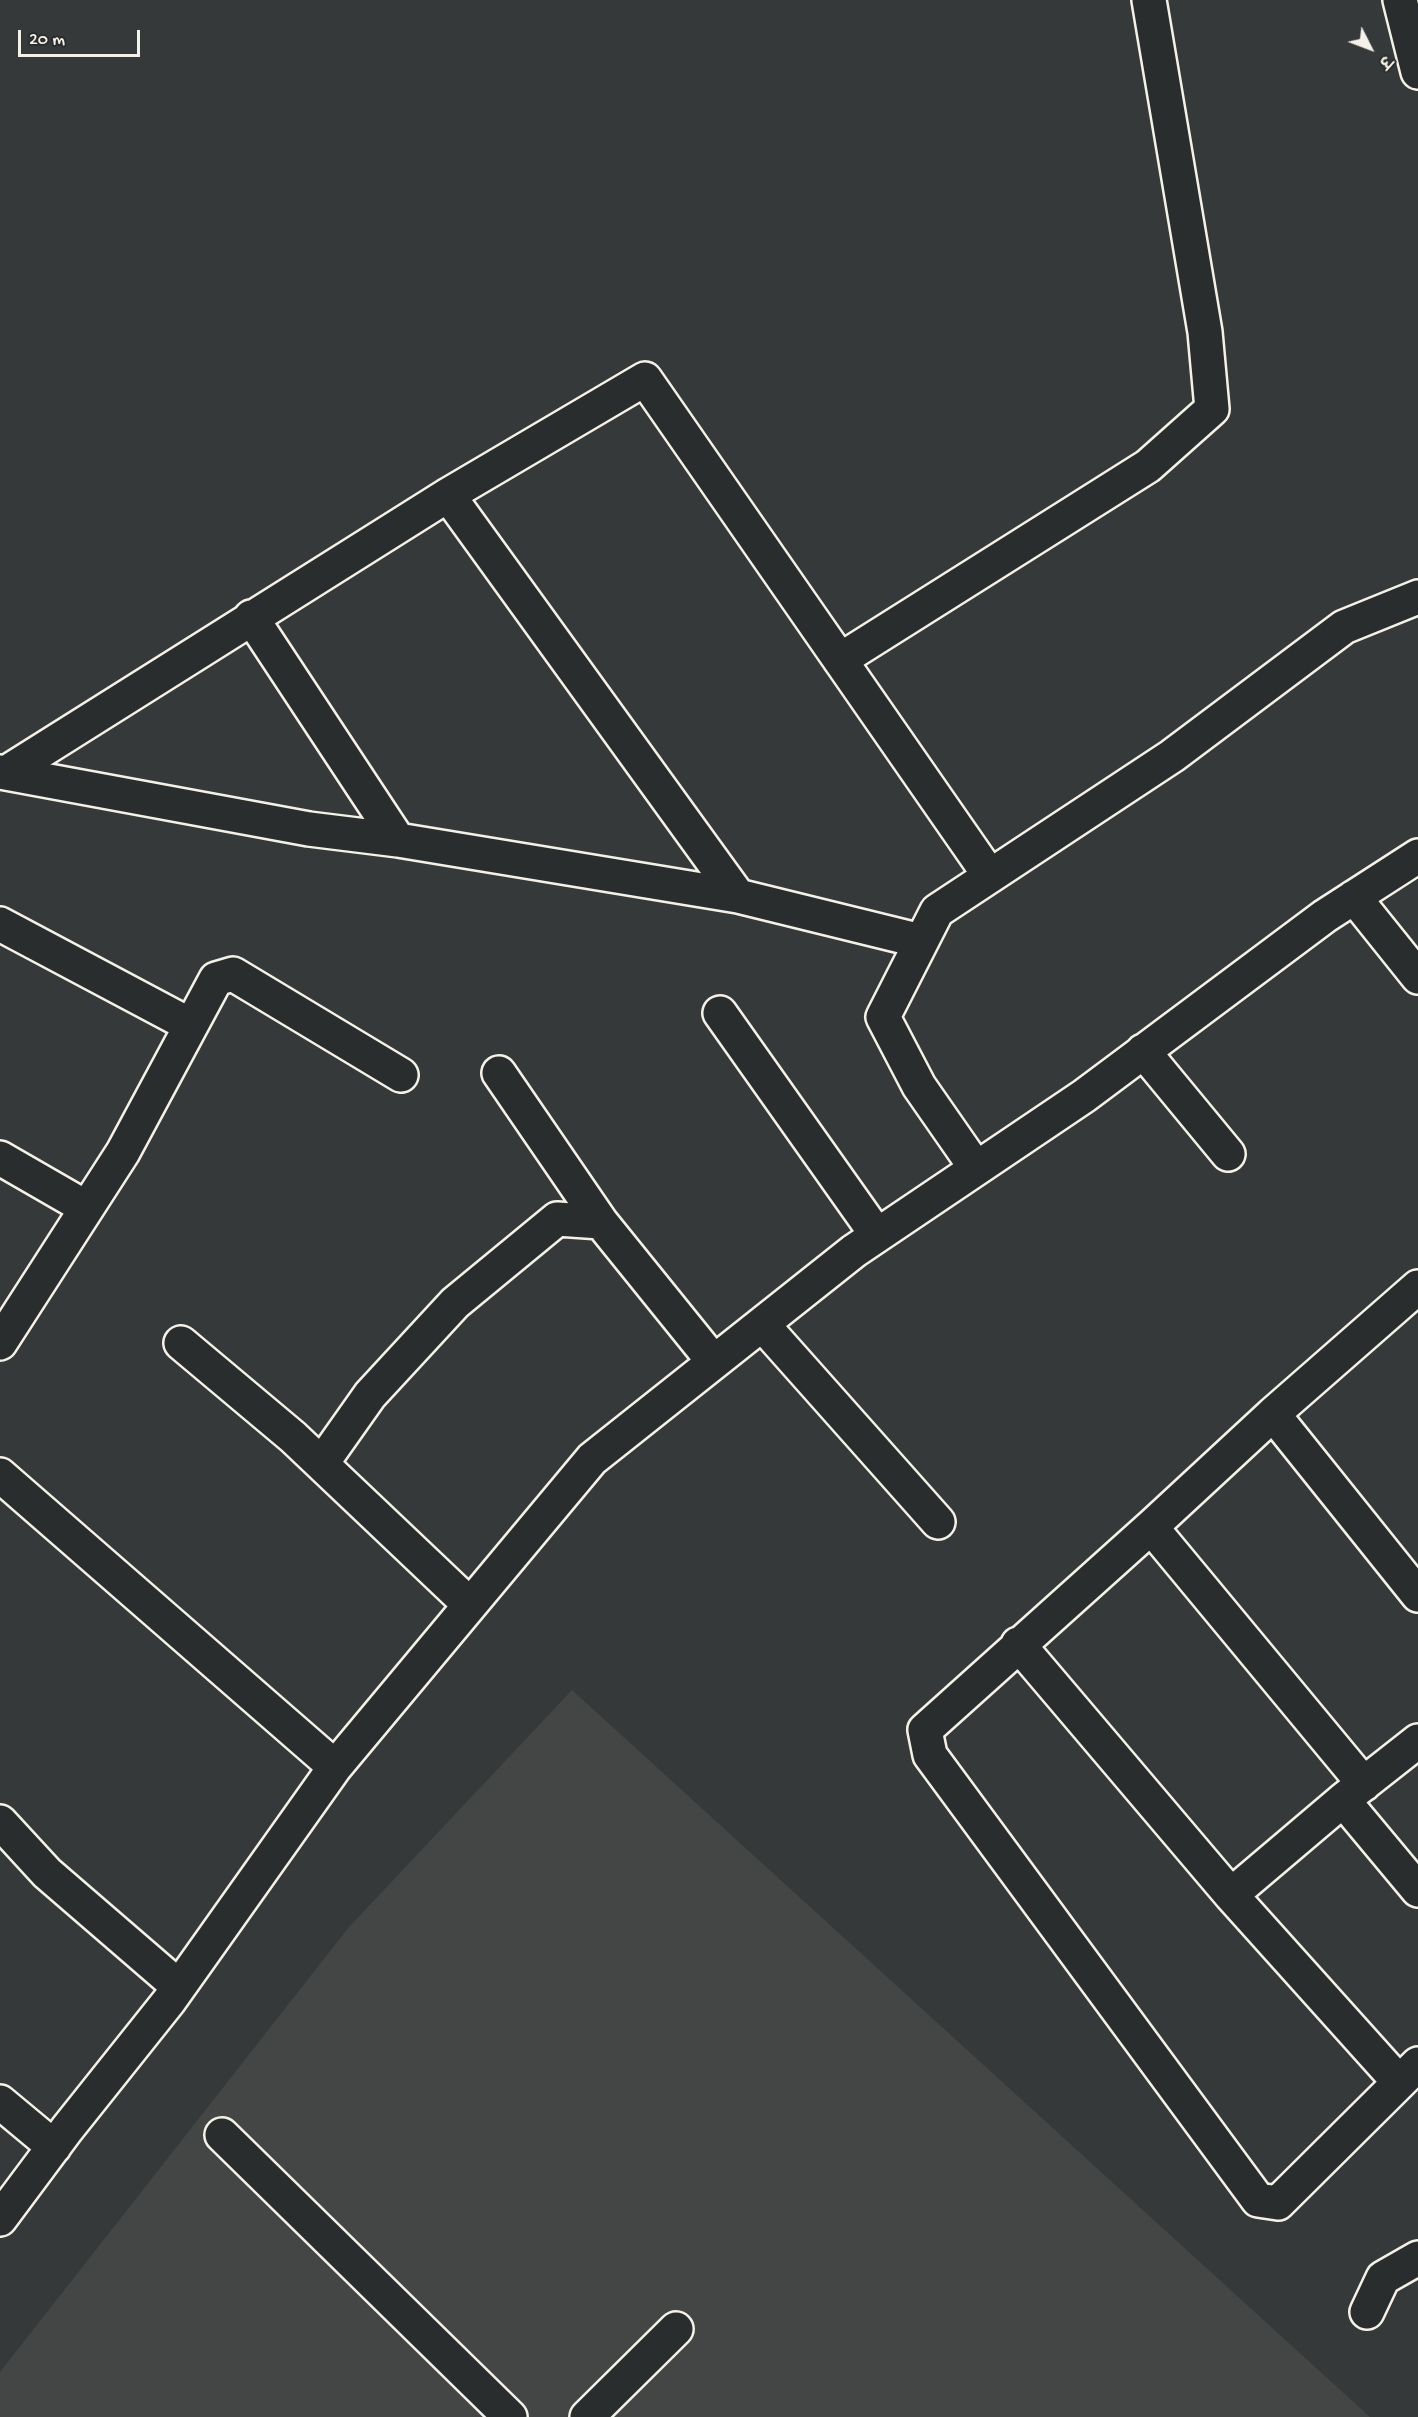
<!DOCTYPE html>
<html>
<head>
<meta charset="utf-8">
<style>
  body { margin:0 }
  #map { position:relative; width:1418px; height:2417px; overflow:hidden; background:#363939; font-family:"Gochi Hand","Playpen Sans Deva",sans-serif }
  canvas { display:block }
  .north { position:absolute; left:1340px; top:18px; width:60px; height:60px; -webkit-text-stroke:4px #2a2d2e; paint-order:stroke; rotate:132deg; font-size:16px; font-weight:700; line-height:24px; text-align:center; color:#f4f1e8 }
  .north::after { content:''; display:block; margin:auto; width:21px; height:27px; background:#f4f1e8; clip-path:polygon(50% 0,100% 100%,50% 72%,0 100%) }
  .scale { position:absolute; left:18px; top:30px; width:122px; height:27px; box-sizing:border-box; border:3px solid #f4f1e8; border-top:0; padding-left:8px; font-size:18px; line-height:21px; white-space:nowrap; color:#f4f1e8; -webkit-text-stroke:4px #2a2d2e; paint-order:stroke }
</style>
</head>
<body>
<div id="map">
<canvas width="1418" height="2417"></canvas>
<div class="north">उ</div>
<div class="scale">20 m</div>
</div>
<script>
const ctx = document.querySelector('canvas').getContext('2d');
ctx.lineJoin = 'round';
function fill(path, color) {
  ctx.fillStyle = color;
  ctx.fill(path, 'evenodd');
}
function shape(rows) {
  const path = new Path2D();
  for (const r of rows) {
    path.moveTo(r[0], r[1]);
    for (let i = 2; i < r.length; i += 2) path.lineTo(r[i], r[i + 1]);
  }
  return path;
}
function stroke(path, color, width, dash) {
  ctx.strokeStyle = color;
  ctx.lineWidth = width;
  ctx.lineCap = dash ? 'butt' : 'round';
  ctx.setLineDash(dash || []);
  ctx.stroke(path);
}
fill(shape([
  [572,1690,1370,2417,0,2417,0,2372,349,1927]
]), '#434645');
const street = shape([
  [448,495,738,896],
  [251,617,398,840],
  [840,660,1148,466,1212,409,1205,332,1149,0],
  [0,772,309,829,398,840,738,896,921,941],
  [6,773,448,495,645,379,990,876],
  [1354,897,1418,977],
  [0,924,190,1025],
  [720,1013,877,1235],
  [1143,1051,1228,1154],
  [499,1073,601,1222,714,1362],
  [0,1158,85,1207],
  [976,1168,919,1086,883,1017,937,911,1172,756,1344,627,1418,597],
  [1418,1287,1273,1414,1418,1595],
  [762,1324,938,1522],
  [0,1343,123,1152,216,979,233,974,401,1075],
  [181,1343,293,1437,470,1605],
  [1273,1414,1151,1527,1364,1784],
  [322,1463,370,1395,455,1303,557,1219,601,1222],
  [0,1475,335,1767],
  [1151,1527,925,1730,930,1755,1258,2200,1278,2203,1418,2064],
  [1018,1644,1231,1895,1399,2082],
  [1343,1800,1418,1890],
  [0,1822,47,1873,179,1987],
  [1231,1895,1343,1800,1418,1741],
  [0,2102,54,2147],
  [222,2135,510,2417],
  [0,2219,67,2129,169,2001,335,1767,592,1459,854,1251,1084,1096,1325,916,1418,856],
  [1367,2312,1383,2278,1418,2258],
  [587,2417,676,2329]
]);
const secondary = shape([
  [1400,0,1418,72]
]);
stroke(street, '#f4f1e8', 38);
stroke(secondary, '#f4f1e8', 38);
stroke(street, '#2a2d2e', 33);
stroke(secondary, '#2a2d2e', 33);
</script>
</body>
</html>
